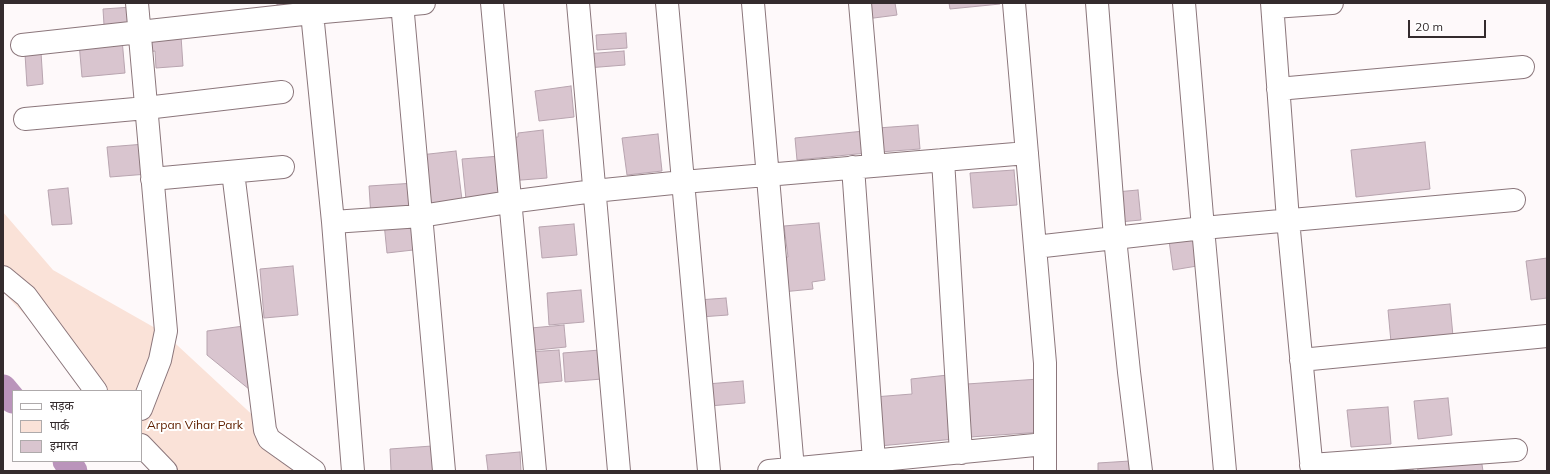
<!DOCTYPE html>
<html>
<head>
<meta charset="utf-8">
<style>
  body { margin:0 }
  #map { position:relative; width:1550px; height:474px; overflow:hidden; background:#fef9fa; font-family:Mulish,"Noto Sans Devanagari",sans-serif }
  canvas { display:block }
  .frame { position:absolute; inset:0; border:4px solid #342b2d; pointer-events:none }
  .legend { position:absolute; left:12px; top:390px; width:130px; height:72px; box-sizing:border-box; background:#fff; border:1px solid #aeaaab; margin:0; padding:5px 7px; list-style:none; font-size:12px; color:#342b2d }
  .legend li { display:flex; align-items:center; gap:8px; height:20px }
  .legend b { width:20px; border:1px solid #aeaaab }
  .scale { position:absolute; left:1408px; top:20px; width:78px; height:18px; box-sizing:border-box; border:2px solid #342b2d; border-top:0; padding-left:5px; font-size:12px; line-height:14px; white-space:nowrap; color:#342b2d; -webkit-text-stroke:3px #fff; paint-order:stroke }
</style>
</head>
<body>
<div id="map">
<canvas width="1550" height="474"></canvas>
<div class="frame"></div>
<ul class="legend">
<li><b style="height:5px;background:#fff"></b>सड़क</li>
<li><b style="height:11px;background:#fae2d8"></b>पार्क</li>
<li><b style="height:11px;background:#d9c5cf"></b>इमारत</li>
</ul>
<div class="scale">20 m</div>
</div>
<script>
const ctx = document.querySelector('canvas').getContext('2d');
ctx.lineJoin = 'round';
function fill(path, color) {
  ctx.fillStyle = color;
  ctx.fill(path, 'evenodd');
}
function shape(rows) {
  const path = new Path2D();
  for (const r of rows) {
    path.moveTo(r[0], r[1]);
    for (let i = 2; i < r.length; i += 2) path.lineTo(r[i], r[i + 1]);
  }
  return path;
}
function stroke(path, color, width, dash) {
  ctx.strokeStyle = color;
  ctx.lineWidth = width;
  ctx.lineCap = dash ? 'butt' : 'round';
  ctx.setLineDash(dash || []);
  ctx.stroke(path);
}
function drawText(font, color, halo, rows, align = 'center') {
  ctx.font = font + ' Mulish,sans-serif';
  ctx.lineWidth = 4;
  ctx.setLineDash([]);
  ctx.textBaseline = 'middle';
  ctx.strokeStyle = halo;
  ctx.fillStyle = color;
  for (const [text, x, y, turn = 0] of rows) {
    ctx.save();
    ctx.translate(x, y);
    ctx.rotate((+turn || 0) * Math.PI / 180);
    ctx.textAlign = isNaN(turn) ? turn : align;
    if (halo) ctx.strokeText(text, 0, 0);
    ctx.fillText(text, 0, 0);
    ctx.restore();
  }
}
fill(shape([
  [3,212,53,270,164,333,313,471,176,471,141,435,141,391,98,391,3,292]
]), '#fae2d8');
stroke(shape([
  [3,388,13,400],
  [66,461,74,471]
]), '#ba94bb', 27);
const building = shape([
  [277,3,303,3,277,5,277,3],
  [864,3,895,3,897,15,866,19,864,3],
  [949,3,999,3,1000,4,950,9,949,3],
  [132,7,133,22,104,25,103,9,132,7],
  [626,33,627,48,597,50,596,35,626,33],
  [181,36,183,66,156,68,155,51,149,52,147,38,181,36],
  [122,39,125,73,82,77,79,43,122,39],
  [624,51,625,65,587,68,586,54,624,51],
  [41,52,43,84,27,86,25,54,41,52],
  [571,86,574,117,539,121,535,91,571,86],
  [918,125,920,149,880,152,878,128,918,125],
  [543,130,547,178,509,181,505,138,518,137,518,133,543,130],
  [864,131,867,153,797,160,795,138,864,131],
  [658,134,662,171,627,175,622,138,658,134],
  [1425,142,1430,189,1356,197,1351,150,1425,142],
  [145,144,148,174,110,177,107,147,145,144],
  [456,151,462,200,426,205,420,155,456,151],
  [500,156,503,195,466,199,462,159,500,156],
  [1014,170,1017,205,973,208,970,173,1014,170],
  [415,183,418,214,371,217,369,186,415,183],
  [68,188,72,224,52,225,48,190,68,188],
  [1138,190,1141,220,1119,222,1116,192,1138,190],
  [419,219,422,249,387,253,384,223,419,219],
  [819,223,825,280,812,282,813,289,782,292,779,258,788,257,784,226,819,223],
  [574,224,577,255,542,258,539,227,574,224],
  [1192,230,1197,266,1173,270,1168,233,1192,230],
  [1547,258,1547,298,1531,300,1526,261,1547,258],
  [293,266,298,315,264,318,260,269,293,266],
  [581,290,584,322,549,325,547,293,581,290],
  [726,298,728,315,700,317,698,300,726,298],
  [1450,304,1453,336,1391,342,1388,310,1450,304],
  [251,325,260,398,207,355,207,331,251,325],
  [564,325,566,347,527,351,531,328,564,325],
  [559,350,562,381,530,384,527,352,559,350],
  [600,350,602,379,565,382,563,353,600,350],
  [948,375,955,439,879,446,874,397,912,394,911,379,948,375],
  [1039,379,1042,432,970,437,967,384,1039,379],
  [743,381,745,403,709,406,707,384,743,381],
  [1448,398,1452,435,1418,439,1414,401,1448,398],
  [1388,407,1391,444,1351,447,1347,410,1388,407],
  [432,446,434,471,391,471,390,449,432,446],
  [520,452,521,471,488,471,486,455,520,452],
  [1481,458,1483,471,1418,471,1417,464,1481,458],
  [1130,461,1131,471,1098,471,1098,463,1130,461],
  [1413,465,1413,471,1363,471,1413,465]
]);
fill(building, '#d9c5cf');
stroke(building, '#b8a4af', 1);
const street = shape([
  [137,3,166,331,160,360,141,409],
  [311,3,333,222,353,471],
  [402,3,444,471],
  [492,3,535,471],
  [578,3,619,471],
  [667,3,709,471],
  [753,3,793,469],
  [860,3,874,166],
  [1014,3,1045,363,1045,471],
  [1097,3,1115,238,1129,372,1141,471],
  [1184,3,1203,228,1225,471],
  [1272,3,1288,220,1312,471],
  [1273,7,1332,3],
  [22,45,312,13,424,3],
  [1278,89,1523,67],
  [25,119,146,108,282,92],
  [943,160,961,453],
  [853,167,874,461],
  [233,172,265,430,269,439,314,471],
  [152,179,283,167],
  [333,222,421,216,509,202,594,191,683,182,1027,153],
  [1035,247,1203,228,1514,200],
  [3,277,26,296,96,391],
  [1301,360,1547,336],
  [141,445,166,471],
  [1311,465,1516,450],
  [769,471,1045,444]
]);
stroke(street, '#8b767b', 24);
stroke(street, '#fff', 22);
drawText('12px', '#602000', '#fff', [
  ["Arpan Vihar Park",195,425]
]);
</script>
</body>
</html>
